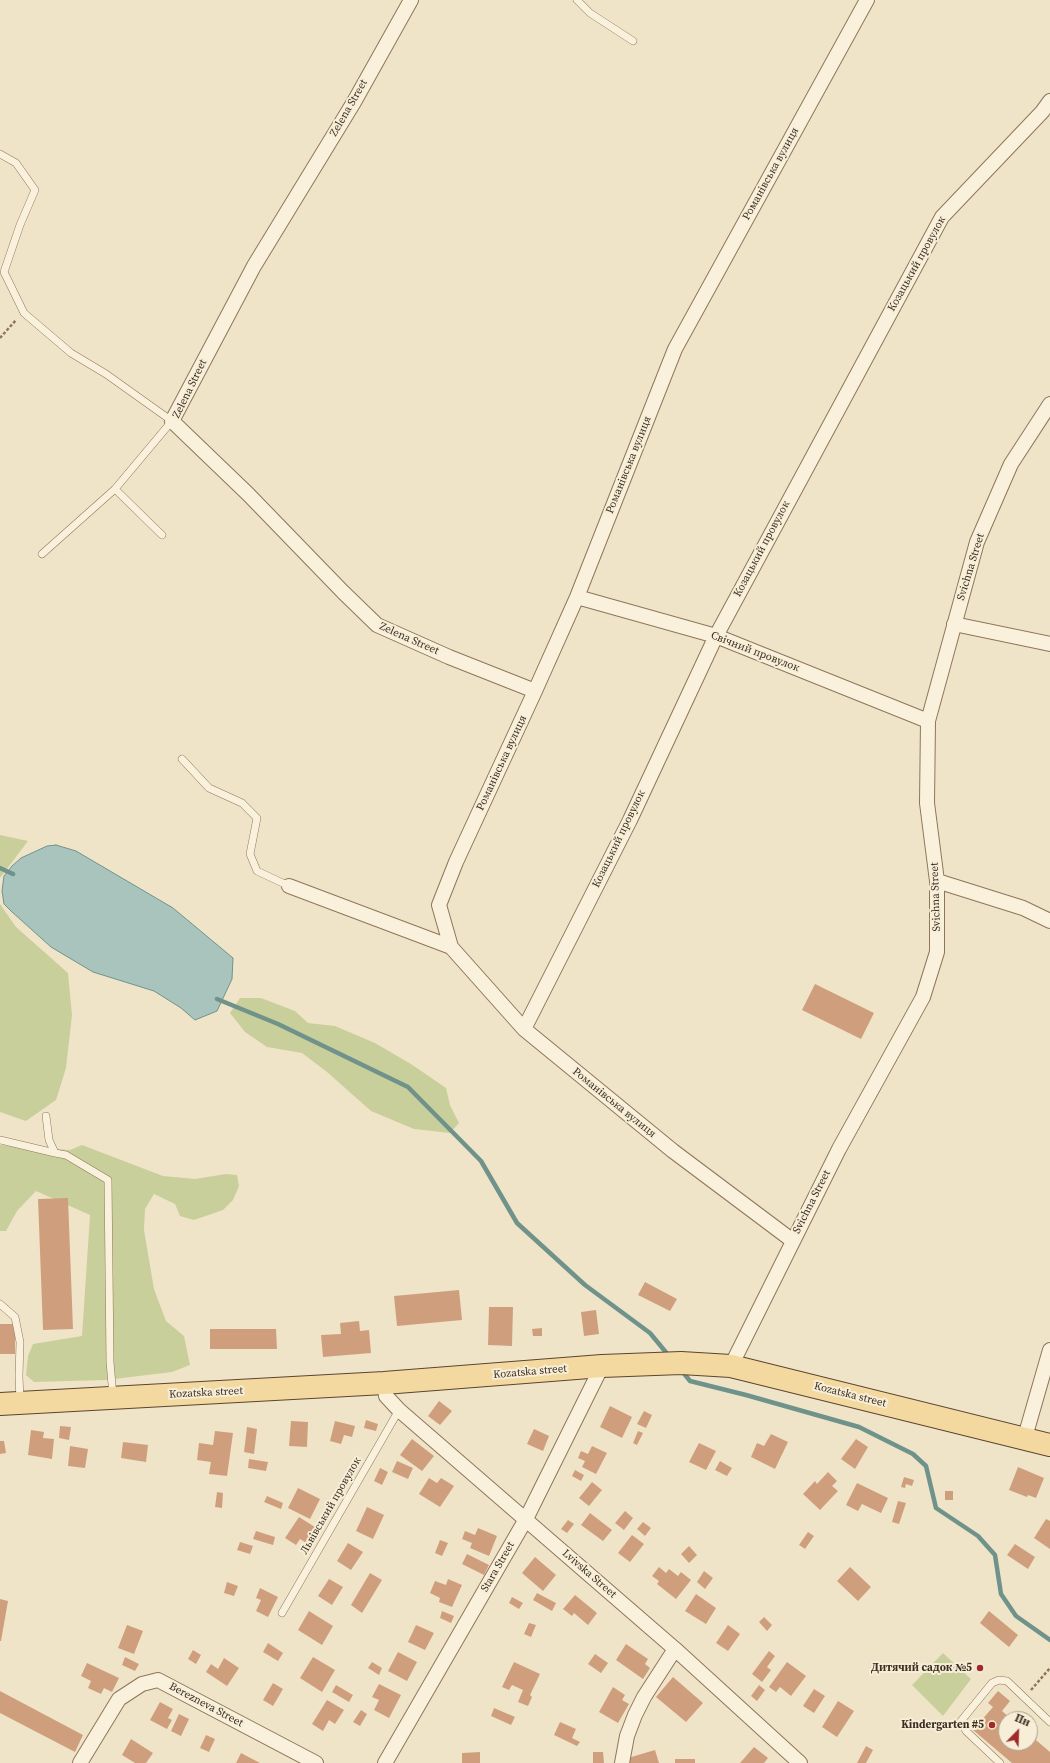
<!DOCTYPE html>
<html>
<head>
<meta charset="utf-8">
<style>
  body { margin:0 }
  #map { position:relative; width:1050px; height:1763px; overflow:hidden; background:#f0e4c8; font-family:"Source Serif 4",serif }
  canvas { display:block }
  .north { position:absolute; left:998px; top:1711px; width:40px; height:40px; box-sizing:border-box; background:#f7eed8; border:1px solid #ada18e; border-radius:50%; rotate:23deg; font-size:11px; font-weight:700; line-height:16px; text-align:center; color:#3d2e20 }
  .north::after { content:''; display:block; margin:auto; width:14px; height:18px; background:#9e2a2b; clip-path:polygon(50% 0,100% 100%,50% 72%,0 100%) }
</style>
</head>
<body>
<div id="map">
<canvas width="1050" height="1763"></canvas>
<div class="north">Пн</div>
</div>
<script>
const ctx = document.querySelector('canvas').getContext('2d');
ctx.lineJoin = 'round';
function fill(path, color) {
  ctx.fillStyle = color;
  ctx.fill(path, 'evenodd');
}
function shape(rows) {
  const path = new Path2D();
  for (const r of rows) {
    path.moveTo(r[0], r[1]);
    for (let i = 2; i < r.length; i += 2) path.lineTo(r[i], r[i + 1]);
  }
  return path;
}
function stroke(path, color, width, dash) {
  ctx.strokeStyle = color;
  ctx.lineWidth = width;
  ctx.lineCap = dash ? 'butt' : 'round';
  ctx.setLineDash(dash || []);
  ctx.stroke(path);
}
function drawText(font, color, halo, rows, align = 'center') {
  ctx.font = font + ' "Source Serif 4",serif';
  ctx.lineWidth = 4;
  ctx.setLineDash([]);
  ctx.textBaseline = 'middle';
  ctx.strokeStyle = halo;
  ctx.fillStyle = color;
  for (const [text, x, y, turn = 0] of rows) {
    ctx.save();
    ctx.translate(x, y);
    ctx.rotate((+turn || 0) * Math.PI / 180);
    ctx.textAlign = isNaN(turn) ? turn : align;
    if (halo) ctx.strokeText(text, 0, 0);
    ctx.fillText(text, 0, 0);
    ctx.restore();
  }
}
fill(shape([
  [0,835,28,841,0,878],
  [0,904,16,927,68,973,72,1015,66,1068,56,1100,26,1121,0,1112],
  [240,998,261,998,295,1011,308,1023,335,1026,375,1043,411,1064,446,1088,450,1105,459,1123,450,1133,414,1129,371,1111,327,1072,302,1053,267,1047,245,1032,230,1013],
  [0,1145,70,1150,82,1145,163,1176,195,1179,226,1174,237,1175,239,1186,233,1200,223,1210,194,1220,180,1216,175,1204,154,1194,145,1209,144,1230,154,1289,166,1321,184,1336,190,1365,172,1372,106,1380,34,1382,26,1375,28,1356,33,1344,82,1336,90,1215,36,1191,17,1211,6,1231,0,1231],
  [943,1653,971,1679,943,1716,912,1685]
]), '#c9cf9b');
const water = shape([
  [56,845,76,851,173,908,233,958,232,979,217,1011,195,1020,181,1008,154,991,93,972,51,947,11,911,4,904,2,891,4,876,12,866,21,858,47,846,56,845]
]);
fill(water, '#a9c4bc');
stroke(water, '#6f938a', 1);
stroke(shape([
  [0,868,13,874],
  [217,999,278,1024,408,1087,481,1161,517,1223,585,1285,650,1333,669,1356],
  [682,1371,690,1381,746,1395,859,1427,913,1454,926,1466,936,1508,978,1536,995,1555,1001,1594,1016,1616,1050,1640]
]), '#6f938a', 4.5);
fill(shape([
  [815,984,874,1013,861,1039,802,1010],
  [68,1198,73,1329,43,1330,38,1199],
  [645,1282,677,1299,670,1311,638,1295],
  [459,1290,462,1320,397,1326,394,1296],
  [489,1307,513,1307,512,1346,488,1345],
  [596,1310,599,1334,584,1336,581,1312],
  [359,1321,360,1331,369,1330,371,1353,323,1357,321,1335,341,1334,340,1323],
  [0,1324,15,1324,15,1354,0,1354],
  [542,1328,542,1336,533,1336,532,1329],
  [210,1329,276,1329,277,1349,210,1349],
  [439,1401,452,1411,440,1425,428,1416],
  [610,1406,632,1417,622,1438,600,1427],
  [644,1411,652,1415,646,1428,637,1424],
  [366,1420,378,1424,376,1431,364,1428],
  [291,1421,308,1422,307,1447,289,1446],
  [335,1421,355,1426,352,1437,344,1435,341,1444,330,1441],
  [60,1426,71,1427,69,1440,59,1438],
  [247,1427,257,1429,254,1454,244,1452],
  [534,1429,549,1436,543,1451,527,1444],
  [31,1430,44,1432,43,1438,54,1439,52,1459,28,1455],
  [215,1431,233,1433,227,1476,209,1474,211,1462,197,1460,199,1443,213,1445],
  [638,1431,643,1433,637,1445,633,1443],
  [771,1434,788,1442,775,1469,751,1457,757,1443,764,1446],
  [412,1439,434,1456,422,1471,400,1455],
  [856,1439,868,1447,855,1469,841,1459],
  [0,1441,4,1441,6,1453,0,1454],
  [123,1442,148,1445,146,1462,121,1458],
  [699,1443,716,1451,706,1470,689,1462],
  [70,1446,88,1449,85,1468,68,1466],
  [592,1446,607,1453,596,1474,582,1467,585,1461,578,1458,581,1451,588,1454],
  [249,1459,268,1462,266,1471,248,1468],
  [397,1461,413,1468,408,1479,392,1472],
  [720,1461,732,1468,727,1476,715,1470],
  [1018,1467,1044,1478,1036,1498,1028,1495,1027,1497,1009,1490],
  [380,1468,388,1472,382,1485,374,1481],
  [575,1470,584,1475,581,1481,572,1476],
  [828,1472,837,1481,832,1486,838,1491,820,1510,803,1494,815,1481,817,1484],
  [904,1477,914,1480,912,1486,906,1484,905,1488,901,1487],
  [429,1478,437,1483,441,1478,454,1486,440,1507,419,1494],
  [592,1482,602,1490,589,1506,579,1498],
  [857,1483,888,1498,881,1513,862,1504,858,1511,846,1505],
  [298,1488,320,1499,310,1519,288,1508],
  [945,1491,953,1491,953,1500,945,1500],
  [217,1492,223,1493,222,1508,215,1507],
  [267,1496,283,1503,281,1509,264,1502],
  [898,1501,906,1503,899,1524,892,1522],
  [367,1507,384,1515,373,1539,356,1531],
  [625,1511,633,1518,624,1530,615,1523],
  [590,1513,612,1530,603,1541,581,1525],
  [299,1517,318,1529,308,1544,300,1539,296,1545,285,1538],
  [1046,1519,1050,1521,1050,1549,1034,1538],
  [568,1520,574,1524,567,1533,561,1529],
  [643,1522,651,1528,645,1536,637,1529],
  [478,1528,497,1536,489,1556,470,1548,472,1543,462,1539,465,1531,475,1535],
  [256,1531,275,1537,273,1545,253,1539],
  [808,1532,814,1536,805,1549,799,1545],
  [632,1535,644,1544,630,1562,618,1553],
  [440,1540,448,1543,442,1556,435,1553],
  [240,1542,253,1546,250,1554,237,1550],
  [348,1543,363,1552,351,1570,337,1561],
  [1015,1544,1035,1557,1028,1569,1007,1555],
  [689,1546,697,1555,689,1563,681,1554],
  [467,1554,489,1565,484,1575,462,1564],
  [535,1557,556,1575,543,1591,522,1573],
  [659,1567,666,1573,669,1569,678,1576,681,1572,691,1580,676,1599,657,1584,659,1581,652,1576],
  [850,1567,871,1587,858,1601,837,1581],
  [704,1571,713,1578,705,1589,697,1582],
  [370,1573,382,1580,362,1613,351,1605],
  [329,1579,343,1587,332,1605,318,1596],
  [448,1579,462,1585,452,1607,439,1602,440,1598,430,1593,435,1581,446,1585],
  [227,1582,238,1586,234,1596,224,1593],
  [260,1588,278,1597,268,1617,256,1611,261,1600,256,1598],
  [537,1593,556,1603,552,1611,533,1600],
  [696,1594,716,1608,706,1624,685,1611],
  [575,1595,597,1613,588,1625,574,1613,572,1616,563,1609],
  [512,1597,523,1603,519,1609,509,1603],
  [0,1599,8,1601,1,1641,0,1641],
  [309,1611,333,1626,322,1645,298,1630],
  [442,1611,454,1616,451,1623,440,1618],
  [989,1611,1018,1635,1009,1647,980,1623],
  [764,1617,772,1625,767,1631,759,1622],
  [529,1623,536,1625,531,1637,524,1634],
  [127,1625,143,1631,134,1654,118,1648],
  [416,1625,434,1633,425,1650,408,1642],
  [728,1625,740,1634,728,1651,716,1643],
  [268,1643,283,1653,278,1661,263,1652],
  [626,1644,648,1659,645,1664,650,1668,643,1679,616,1660],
  [193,1650,201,1655,196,1664,188,1659],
  [769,1651,775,1656,767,1667,771,1670,762,1682,752,1674],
  [398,1652,417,1662,407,1681,388,1671],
  [595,1654,608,1663,601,1673,588,1664],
  [125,1657,139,1664,135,1671,122,1665],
  [313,1657,335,1670,322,1692,300,1678],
  [224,1658,239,1668,227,1686,206,1672,211,1664,218,1669],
  [372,1662,382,1668,379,1675,368,1668],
  [514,1662,540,1674,530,1695,532,1697,528,1706,518,1702,523,1690,512,1685,509,1690,502,1687],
  [787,1662,806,1676,791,1696,780,1687,776,1692,769,1687],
  [87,1663,119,1678,112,1692,104,1688,101,1694,88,1688,91,1681,81,1676],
  [673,1677,703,1703,686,1722,656,1697],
  [273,1683,283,1689,273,1706,263,1700],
  [379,1684,401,1695,389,1718,374,1710,379,1700,372,1697],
  [336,1685,353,1695,349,1702,332,1692],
  [759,1685,765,1690,757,1701,751,1696],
  [613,1687,625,1695,622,1700,629,1704,618,1723,599,1712],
  [814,1689,825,1696,814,1713,803,1706],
  [0,1691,83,1735,75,1752,0,1713],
  [998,1691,1010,1701,1002,1711,1011,1719,1006,1719,1006,1743,1030,1743,1030,1735,1050,1752,1050,1763,1012,1763,973,1730,993,1707,988,1703],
  [327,1700,344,1710,335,1724,329,1720,323,1731,312,1724],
  [838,1701,854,1711,837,1737,822,1727],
  [160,1702,173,1709,168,1718,172,1720,167,1729,150,1720],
  [494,1708,515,1717,511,1725,491,1716],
  [361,1710,367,1714,360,1726,353,1722],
  [179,1714,189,1719,181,1736,171,1731],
  [560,1722,576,1729,572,1738,580,1742,577,1746,554,1735],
  [206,1735,215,1739,209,1752,200,1748],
  [131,1739,153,1753,146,1763,135,1763,122,1755],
  [866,1746,873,1750,866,1763,857,1763],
  [754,1747,768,1758,764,1763,740,1763],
  [655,1750,659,1763,629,1763,628,1758],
  [480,1752,480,1763,462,1763,462,1753],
  [593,1752,603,1752,604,1763,593,1763],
  [241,1753,260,1763,236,1763],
  [675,1759,695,1759,695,1763,675,1763]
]), '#cf9f7d');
const lane = shape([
  [577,0,590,13,633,41],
  [0,154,16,163,35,190,20,225,4,272,24,313,71,353,106,374,172,421,115,489,42,554],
  [115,489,162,535],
  [182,759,209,788,242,803,257,818,250,854,257,871,289,886],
  [46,1116,49,1140,55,1153,66,1155,108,1180,110,1362,113,1396],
  [0,1140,55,1153],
  [0,1304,15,1317,20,1342,19,1376,20,1401],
  [282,1613,399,1410],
  [1000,1763,966,1731,961,1721,992,1683,999,1680,1007,1681,1050,1722]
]);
const street = shape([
  [411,0,354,102,254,266,172,421,248,494,343,592,377,625,449,657,535,691],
  [577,597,716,636,928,721],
  [954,624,1050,644],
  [937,881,1023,908,1050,921],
  [289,886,451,947],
  [524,1029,630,820,716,636,942,217,1042,112,1050,101],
  [793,1241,673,1151,524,1029,451,947,439,905,456,862,535,691,577,597,675,349,867,0],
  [731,1366,839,1149,923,997,937,952,937,881,927,803,928,721,977,542,1011,464,1050,404],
  [384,1383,386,1396,399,1410,675,1649,800,1763],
  [1025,1437,1050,1350],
  [80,1763,119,1699,142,1684,158,1680,316,1763],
  [385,1763,526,1519,602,1366],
  [622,1763,627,1736,635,1715,644,1697,675,1649]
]);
const primary = shape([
  [0,1404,384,1383,602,1366,681,1363,731,1366,1050,1445]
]);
stroke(lane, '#8d765c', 8);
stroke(street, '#8d765c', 16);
stroke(primary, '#5b4430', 24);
stroke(shape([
  [0,338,16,320],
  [1031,1690,1050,1668]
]), '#8d765c', 2.5, [3, 2]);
stroke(lane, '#faf1dc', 7);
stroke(street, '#faf1dc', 14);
stroke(primary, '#f3d9a0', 22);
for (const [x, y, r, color] of [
  [980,1668,4,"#9e2a2b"],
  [992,1725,4,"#9e2a2b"]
]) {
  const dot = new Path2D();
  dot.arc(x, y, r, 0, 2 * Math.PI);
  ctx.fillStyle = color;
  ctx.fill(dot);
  stroke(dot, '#f7eed8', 1.5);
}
drawText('11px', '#3d2e20', '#f7eed8', [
  ["Zelena Street",349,108,-60],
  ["Романівська вулиця",771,174,-61],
  ["Козацький провулок",917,264,-61],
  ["Zelena Street",190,389,-64],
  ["Романівська вулиця",629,465,-68],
  ["Козацький провулок",762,549,-62],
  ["Svichna Street",971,567,-73],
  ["Zelena Street",409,639,24],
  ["Свічний провулок",755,652,21],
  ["Романівська вулиця",502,763,-65],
  ["Козацький провулок",619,839,-64],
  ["Svichna Street",936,897,-92],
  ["Романівська вулиця",614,1103,39],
  ["Svichna Street",812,1202,-63],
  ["Kozatska street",530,1372,-5],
  ["Kozatska street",206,1393,-3],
  ["Kozatska street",850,1395,14],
  ["Львівський провулок",331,1506,-60],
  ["Stara Street",498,1567,-60],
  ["Lvivska Street",589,1574,41],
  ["Berezneva Street",206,1705,28]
]);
drawText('bold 11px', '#3d2e20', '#f7eed8', [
  ["Дитячий садок №5",972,1668],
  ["Kindergarten #5",984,1725]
], 'right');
</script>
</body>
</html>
